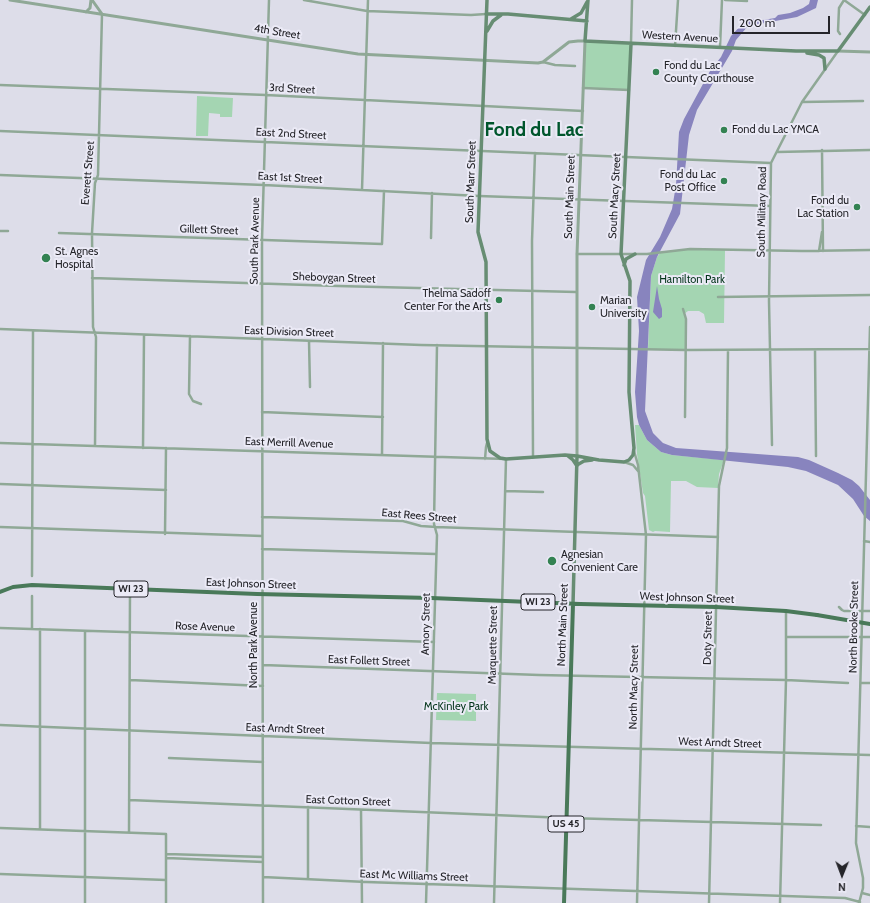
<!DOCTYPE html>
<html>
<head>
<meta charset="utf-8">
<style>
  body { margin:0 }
  #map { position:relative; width:870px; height:903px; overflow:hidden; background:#dddde9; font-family:Cabin,sans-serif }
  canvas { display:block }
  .north { position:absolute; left:822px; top:855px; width:40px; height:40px; -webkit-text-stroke:3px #ebeaf6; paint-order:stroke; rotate:181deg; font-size:11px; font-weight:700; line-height:16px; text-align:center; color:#25252a }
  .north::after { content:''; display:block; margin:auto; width:14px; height:18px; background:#25252a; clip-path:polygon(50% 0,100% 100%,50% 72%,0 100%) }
  .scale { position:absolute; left:732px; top:16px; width:98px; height:18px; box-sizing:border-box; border:2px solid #25252a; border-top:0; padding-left:5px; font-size:12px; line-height:14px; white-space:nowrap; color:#25252a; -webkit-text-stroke:3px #ebeaf6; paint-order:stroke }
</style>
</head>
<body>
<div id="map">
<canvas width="870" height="903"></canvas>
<div class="north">N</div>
<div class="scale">200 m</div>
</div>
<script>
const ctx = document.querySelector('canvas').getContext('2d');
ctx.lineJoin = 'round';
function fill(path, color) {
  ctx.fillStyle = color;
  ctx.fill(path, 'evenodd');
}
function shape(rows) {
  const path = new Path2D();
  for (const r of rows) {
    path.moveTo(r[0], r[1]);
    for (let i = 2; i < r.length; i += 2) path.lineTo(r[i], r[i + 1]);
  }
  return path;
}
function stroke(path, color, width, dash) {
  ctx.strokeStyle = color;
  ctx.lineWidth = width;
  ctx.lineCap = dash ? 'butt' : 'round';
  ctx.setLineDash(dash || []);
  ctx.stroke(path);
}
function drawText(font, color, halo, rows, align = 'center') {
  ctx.font = font + ' Cabin,sans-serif';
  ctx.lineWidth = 4;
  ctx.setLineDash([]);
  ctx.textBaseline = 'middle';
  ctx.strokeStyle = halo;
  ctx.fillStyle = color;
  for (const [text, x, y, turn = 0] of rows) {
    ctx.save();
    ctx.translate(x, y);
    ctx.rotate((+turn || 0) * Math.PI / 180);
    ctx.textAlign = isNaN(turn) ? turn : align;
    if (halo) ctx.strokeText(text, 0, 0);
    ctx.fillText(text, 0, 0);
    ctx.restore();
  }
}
fill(shape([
  [585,41,631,44,629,90,583,88],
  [197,96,233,98,232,117,220,117,220,114,209,113,208,136,196,136],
  [684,250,725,250,724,323,706,323,704,314,699,311,688,311,684,314,686,319,685,350,648,349,651,276,657,257,660,253],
  [635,425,639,425,647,440,661,452,672,455,724,460,719,474,718,488,697,487,686,481,671,481,670,532,655,531,653,532,649,530,645,496,643,493,637,454],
  [437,693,476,694,476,721,436,720]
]), '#a4d5b2');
fill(shape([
  [810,0,818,0,816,8,797,17,748,26,736,40,732,51,697,110,689,135,680,214,657,257,651,276,645,411,653,433,663,443,676,448,798,457,809,460,838,473,852,480,859,486,870,500,870,521,864,516,853,499,838,485,806,471,788,467,672,455,661,452,647,440,639,425,637,417,635,392,639,331,637,297,646,260,660,237,672,209,676,185,679,132,684,119,710,71,721,57,731,36,744,22,751,18,757,21,775,18,778,15,790,13,803,8,809,4],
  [657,286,659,299,662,309,662,317,659,319,653,312]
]), '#8884be');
stroke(shape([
  [304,0,367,11,471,15,486,14],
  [725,0,747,1],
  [844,0,865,15],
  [840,34,838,31,839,8,844,0],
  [631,43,632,0],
  [675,46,678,0],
  [720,47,722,0],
  [543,62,555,65,575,66],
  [0,85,266,95,583,111],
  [583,88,629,90],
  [802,102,863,101],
  [0,131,771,163],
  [822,150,823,251],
  [777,152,870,150],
  [0,175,264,185,479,196,770,206],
  [362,190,368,0],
  [0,231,8,231],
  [59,233,382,244,384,191],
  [431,238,432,193],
  [819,251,822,232],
  [577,254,647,254,690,249,802,251,870,250],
  [92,278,338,286,576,292],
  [718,297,870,295],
  [683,309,686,319,685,417],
  [0,329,421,345,685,350,870,349],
  [190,336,189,394,193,401,201,404],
  [309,341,310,387],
  [815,350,816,456],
  [262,412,383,417],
  [0,443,506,459,494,903],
  [772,445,769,301,771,163,802,102,838,51],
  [95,446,96,337,93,327,92,233,95,183,98,175,102,14],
  [143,448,144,335],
  [634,451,638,465,646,535,637,903],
  [382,455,383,343],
  [533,457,532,241,535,153],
  [485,459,486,447,487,443],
  [624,462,633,465,638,471],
  [0,484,166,490],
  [505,491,543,492],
  [262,517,403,521,421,526,436,527,718,537],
  [0,527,262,536],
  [165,534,166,448],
  [864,541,870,542],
  [262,549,436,554],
  [32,576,33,331],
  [839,607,842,610,844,611,870,611],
  [0,628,434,642],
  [32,629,32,596],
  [787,637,870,637],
  [263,665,539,675,786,680,848,683],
  [130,680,263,686],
  [861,683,870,683],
  [0,725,431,743,870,755],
  [169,758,263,762],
  [129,800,567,818,821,825],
  [308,807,308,879],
  [361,810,362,903],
  [856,826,870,827],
  [0,828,166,834,166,903],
  [40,829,40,629],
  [129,832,130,589],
  [167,854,263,857],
  [167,858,263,862],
  [0,874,166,880],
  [263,877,366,882,845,898,860,902],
  [862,893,870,895],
  [85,903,85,631],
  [263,903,262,240,269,0],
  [426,903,437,535,434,524,437,345],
  [709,903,719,486,727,448,727,437,728,351],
  [780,903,786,680,786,611],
  [859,903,863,888,863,878,856,843,870,327]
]), '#8fa896', 2.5);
stroke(shape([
  [10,0,358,54,538,63,543,62,569,42,578,41,585,41,577,254,577,456],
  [92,0,102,14],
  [86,12,90,8,91,0],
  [838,51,870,52]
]), '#8fa896', 3);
stroke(shape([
  [487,0,478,232,486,262,487,439,490,451,500,458,506,459,565,455,577,456,599,460,624,462,629,460,633,455,634,448,629,392,630,281,621,254,631,44],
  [588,0,585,41,796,51,838,51,870,7],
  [486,14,508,14,587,21],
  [571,19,581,13,587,2],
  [487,31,493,21,501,15],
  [807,53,819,55,824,58,825,69],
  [624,265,626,259,635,254],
  [568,456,573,460,577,466],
  [577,465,584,461,592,460],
  [573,604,577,456]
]), '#678d73', 3.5);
stroke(shape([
  [0,592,13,587,32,585,257,594,431,598,580,604,716,607,786,611,817,615],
  [564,903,573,604]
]), '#497959', 4);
stroke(shape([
  [817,615,870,624]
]), '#497959', 4);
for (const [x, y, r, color] of [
  [656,72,4,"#338252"],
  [724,130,4,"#338252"],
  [724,181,4,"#338252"],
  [857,207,4,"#338252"],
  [46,258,5,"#338252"],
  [499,300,4,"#338252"],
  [592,307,4,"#338252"],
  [552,561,5,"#338252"]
]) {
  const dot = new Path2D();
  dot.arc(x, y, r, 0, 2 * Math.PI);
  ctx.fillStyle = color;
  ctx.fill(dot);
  stroke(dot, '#ebeaf6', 1.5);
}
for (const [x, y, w] of [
  [131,589,34],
  [538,602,34],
  [566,824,36]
]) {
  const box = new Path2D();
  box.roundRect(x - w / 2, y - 8, w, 16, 3);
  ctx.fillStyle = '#ebeaf6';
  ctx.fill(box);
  stroke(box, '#25252a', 1);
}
drawText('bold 10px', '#25252a', null, [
  ["WI 23",131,589],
  ["WI 23",538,602],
  ["US 45",566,824]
]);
drawText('11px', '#25252a', '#ebeaf6', [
  ["4th Street",277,32,9],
  ["Western Avenue",680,37,3],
  ["3rd Street",292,89,3],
  ["East 2nd Street",291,134,3],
  ["Everett Street",88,173,-85],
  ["East 1st Street",290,178,3],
  ["South Marr Street",471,182,-88],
  ["South Macy Street",615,196,-87],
  ["South Main Street",570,197,-88],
  ["South Military Road",762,212,-89],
  ["Gillett Street",209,230,2],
  ["South Park Avenue",255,241,-89],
  ["Sheboygan Street",334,278,2],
  ["East Division Street",289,332,2],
  ["East Merrill Avenue",289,443,2],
  ["East Rees Street",419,516,5],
  ["East Johnson Street",251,584,2],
  ["West Johnson Street",687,598,2],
  ["Amory Street",426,624,-89],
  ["North Main Street",563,625,-88],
  ["Rose Avenue",205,627,2],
  ["North Brooke Street",854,627,-89],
  ["Doty Street",708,638,-89],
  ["North Park Avenue",254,645,-90],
  ["Marquette Street",493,645,-89],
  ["East Follett Street",369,661,2],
  ["North Macy Street",634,687,-89],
  ["East Arndt Street",285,729,2],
  ["West Arndt Street",720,743,2],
  ["East Cotton Street",348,801,2],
  ["East Mc Williams Street",414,876,2]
]);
drawText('11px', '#25252a', '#ebeaf6', [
  ["Fond du Lac",664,66],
  ["County Courthouse",664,79],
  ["Fond du Lac YMCA",732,130],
  ["Fond du Lac",716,175,"right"],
  ["Post Office",716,188,"right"],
  ["Fond du",849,201,"right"],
  ["Lac Station",849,214,"right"],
  ["St. Agnes",55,252],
  ["Hospital",55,265],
  ["Thelma Sadoff",491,294,"right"],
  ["Center For the Arts",491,307,"right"],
  ["Marian",600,301],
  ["University",600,314],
  ["Agnesian",561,555],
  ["Convenient Care",561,568]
], 'left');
drawText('11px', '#03341a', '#ebeaf6', [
  ["Hamilton Park",692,280],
  ["McKinley Park",456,707]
]);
drawText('bold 19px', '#00562d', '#ebeaf6', [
  ["Fond du Lac",534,130]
]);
</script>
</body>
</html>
